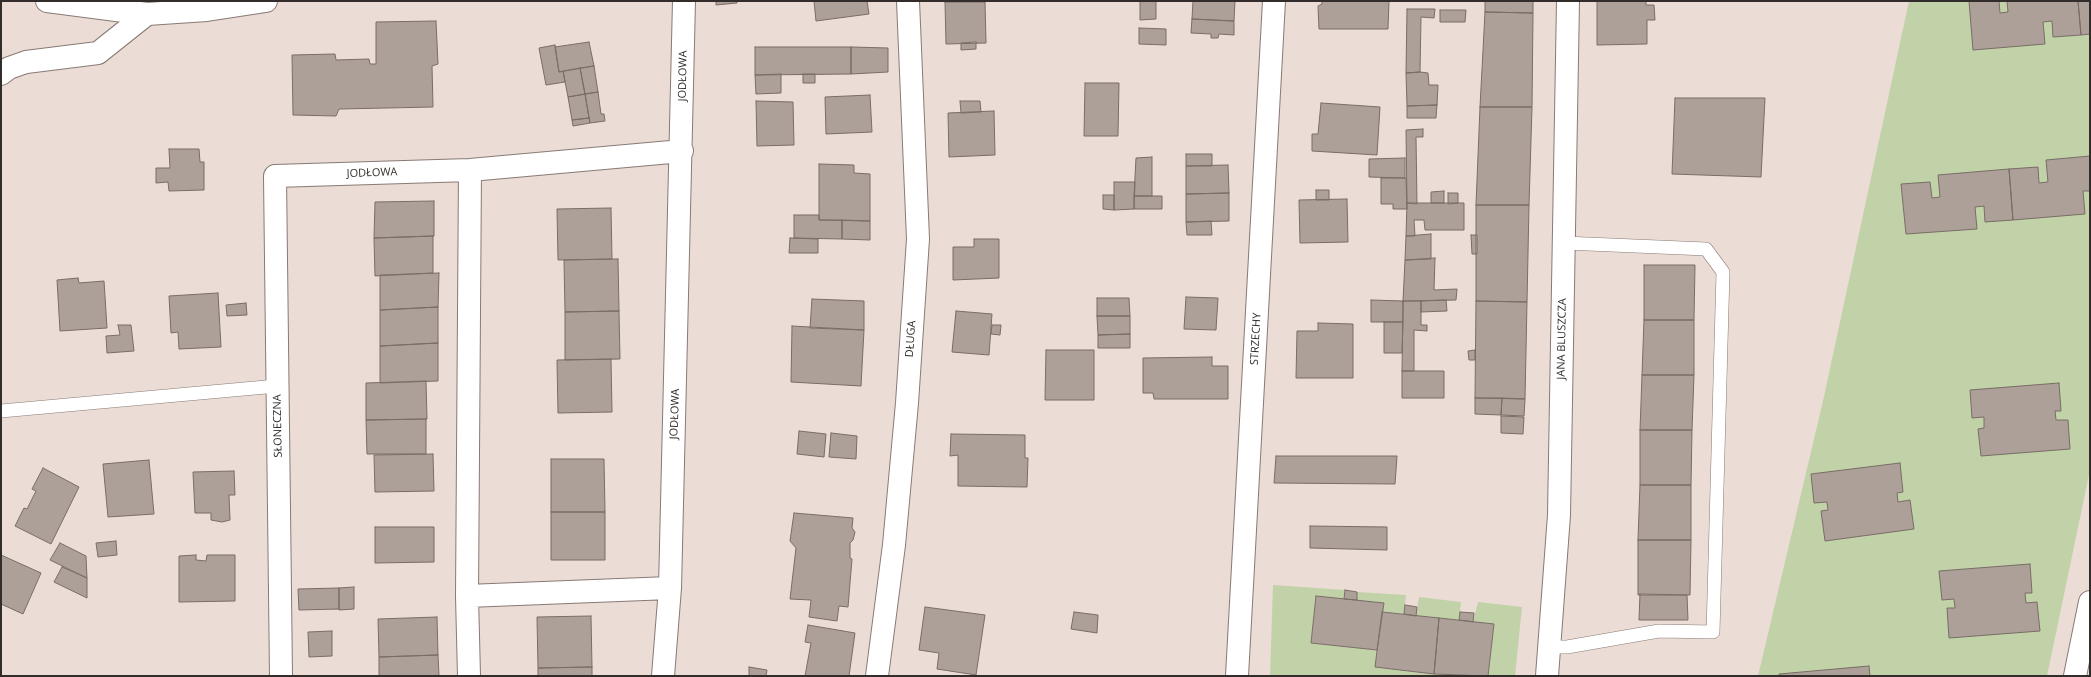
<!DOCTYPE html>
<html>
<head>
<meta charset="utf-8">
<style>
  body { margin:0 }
  #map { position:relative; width:2091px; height:677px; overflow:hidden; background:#ebdcd5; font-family:"Open Sans",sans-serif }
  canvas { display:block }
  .frame { position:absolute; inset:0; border:2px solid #322d2a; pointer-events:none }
</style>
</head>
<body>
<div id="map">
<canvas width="2091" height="677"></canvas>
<div class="frame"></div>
</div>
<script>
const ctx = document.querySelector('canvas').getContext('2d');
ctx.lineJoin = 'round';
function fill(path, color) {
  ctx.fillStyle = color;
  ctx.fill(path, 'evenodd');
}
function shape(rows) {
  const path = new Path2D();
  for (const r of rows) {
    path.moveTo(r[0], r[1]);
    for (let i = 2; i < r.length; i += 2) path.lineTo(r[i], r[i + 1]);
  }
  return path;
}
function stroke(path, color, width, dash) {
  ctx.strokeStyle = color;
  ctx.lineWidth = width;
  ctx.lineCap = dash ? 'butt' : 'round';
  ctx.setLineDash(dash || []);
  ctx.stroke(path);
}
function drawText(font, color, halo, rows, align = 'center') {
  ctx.font = font + ' "Open Sans",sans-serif';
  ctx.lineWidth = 3;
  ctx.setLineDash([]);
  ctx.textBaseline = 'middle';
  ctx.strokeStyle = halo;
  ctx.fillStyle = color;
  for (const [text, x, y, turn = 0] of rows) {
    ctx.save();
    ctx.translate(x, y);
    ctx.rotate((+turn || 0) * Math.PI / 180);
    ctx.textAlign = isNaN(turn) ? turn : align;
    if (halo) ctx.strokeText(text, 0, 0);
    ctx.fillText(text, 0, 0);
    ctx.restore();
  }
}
fill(shape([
  [1909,1,2090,1,2090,470,2047,676,1758,676,1823,401],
  [1273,585,1345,590,1344,599,1316,596,1311,643,1377,650,1376,667,1454,676,1270,676],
  [1357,592,1406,595,1404,614,1382,612,1357,600],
  [1419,597,1461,602,1459,620,1416,616],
  [1478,602,1522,607,1515,676,1488,676,1494,625,1473,622]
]), '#c1d2a8');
const building = shape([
  [716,1,737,1,737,3,716,5,716,1],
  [814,1,867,1,869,14,816,21,814,1],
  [1140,1,1156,1,1156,19,1140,20,1140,1],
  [1193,1,1235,1,1234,21,1192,19,1193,1],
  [1322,1,1389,1,1388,29,1319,29,1318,6,1322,4,1322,1],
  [1485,1,1533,1,1533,13,1485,12,1485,1],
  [1597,1,1646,1,1646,5,1654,5,1655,20,1647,20,1647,44,1597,45,1597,1],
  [1969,1,1999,1,2000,13,2008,12,2007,1,2078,1,2081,35,2053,37,2052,21,2043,22,2045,44,1973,50,1969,1],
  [2078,1,2090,1,2090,34,2081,35,2078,1],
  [945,2,985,2,986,43,946,44,945,2],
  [1407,9,1435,9,1434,18,1421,17,1420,72,1406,73,1407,9],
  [1440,10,1466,10,1465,22,1440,22,1440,10],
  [1485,12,1533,13,1532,107,1480,107,1485,12],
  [1192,19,1234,21,1234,35,1219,34,1218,38,1211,38,1211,34,1191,33,1192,19],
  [436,21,438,64,432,66,433,107,339,109,336,116,293,115,292,55,335,54,336,60,369,59,370,64,376,64,376,22,436,21],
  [1139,28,1166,29,1166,45,1139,44,1139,28],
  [589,42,594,66,559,72,555,47,589,42],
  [976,42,976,49,961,50,961,43,976,42],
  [555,45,559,72,563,71,565,82,546,85,539,48,555,45],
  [755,47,851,47,851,74,755,75,755,47],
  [851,47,888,48,888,72,851,74,851,47],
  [594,66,598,92,585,94,580,68,594,66],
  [580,68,585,94,568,97,563,71,580,68],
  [1420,72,1428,73,1429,85,1438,85,1437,105,1407,106,1406,73,1420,72],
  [781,74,781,93,756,94,755,75,781,74],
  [803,74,815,74,815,83,803,83,803,74],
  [1085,83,1119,83,1118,136,1084,136,1085,83],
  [598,92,601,114,604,114,605,121,590,123,585,94,598,92],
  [585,94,589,118,572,120,568,97,585,94],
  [870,95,872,132,826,134,825,97,870,95],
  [1675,98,1765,98,1761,177,1672,174,1675,98],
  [756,101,793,102,794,145,757,146,756,101],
  [960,101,980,101,981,112,961,113,960,101],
  [1321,103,1380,107,1377,155,1312,151,1312,134,1318,134,1321,103],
  [1437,105,1436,118,1407,118,1407,106,1437,105],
  [1480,107,1532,107,1529,205,1476,205,1480,107],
  [994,111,995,155,949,157,948,113,994,111],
  [589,118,590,123,573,126,572,120,589,118],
  [1423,129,1423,137,1416,137,1417,204,1407,203,1406,130,1423,129],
  [169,149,199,149,200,162,204,162,204,190,169,191,168,182,156,183,156,168,170,168,169,149],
  [1186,154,1212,154,1212,166,1186,166,1186,154],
  [2090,156,2090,191,2083,191,2085,214,2013,220,2009,169,2038,167,2039,183,2048,182,2046,160,2090,156],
  [1152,157,1152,196,1134,196,1136,158,1152,157],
  [1405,158,1405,178,1369,177,1369,159,1405,158],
  [819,164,854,165,854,173,870,174,870,221,819,220,819,164],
  [1228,165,1229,193,1186,194,1186,166,1228,165],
  [2009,169,2013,220,1985,222,1984,206,1975,207,1977,229,1906,234,1901,184,1930,182,1932,198,1940,197,1938,175,2009,169],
  [1381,178,1406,178,1407,209,1393,209,1393,204,1381,204,1381,178],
  [1114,182,1135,182,1134,209,1114,210,1114,182],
  [1316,190,1329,190,1329,200,1316,200,1316,190],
  [1444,191,1444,203,1431,203,1431,192,1444,191],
  [1229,193,1229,221,1186,222,1186,194,1229,193],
  [1448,193,1458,193,1458,203,1448,204,1448,193],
  [1103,195,1114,195,1114,210,1103,209,1103,195],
  [1134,196,1162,196,1162,209,1134,209,1134,196],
  [1347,199,1348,242,1300,243,1299,200,1347,199],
  [434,201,434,236,374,238,375,202,434,201],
  [1407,203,1464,203,1464,230,1425,230,1424,220,1414,220,1415,236,1406,236,1407,203],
  [1476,205,1529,205,1527,302,1476,301,1476,205],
  [611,208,612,259,558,260,557,209,611,208],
  [794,215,819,215,819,220,842,220,842,239,794,238,794,215],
  [842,220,870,221,870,240,842,239,842,220],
  [1211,221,1212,235,1187,235,1186,222,1211,221],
  [1431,234,1431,259,1405,260,1406,236,1431,234],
  [1471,235,1477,235,1477,254,1472,254,1471,235],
  [433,236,433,273,375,276,374,238,433,236],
  [790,238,818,239,818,253,789,253,790,238],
  [974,239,999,239,999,278,953,280,953,247,974,247,974,239],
  [1435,258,1434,290,1457,289,1456,300,1403,301,1405,260,1435,258],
  [618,259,619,311,565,312,564,260,618,259],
  [1644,265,1695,265,1694,320,1644,320,1644,265],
  [439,273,438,307,380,310,380,275,439,273],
  [78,278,79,283,104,281,107,328,60,331,57,280,78,278],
  [218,293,221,347,179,349,178,332,171,333,169,296,218,293],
  [1186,297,1218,298,1216,330,1184,329,1186,297],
  [1097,298,1129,298,1130,316,1097,316,1097,298],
  [812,299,864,301,864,330,810,328,812,299],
  [1371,300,1403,301,1403,322,1371,322,1371,300],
  [1446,300,1447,311,1421,312,1421,301,1446,300],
  [1403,301,1421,301,1421,325,1427,325,1427,331,1414,330,1414,371,1402,371,1403,301],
  [1476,301,1527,302,1525,399,1475,398,1476,301],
  [246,303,247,315,227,316,226,305,246,303],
  [438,307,438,343,380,346,380,310,438,307],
  [619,311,620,359,565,360,565,312,619,311],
  [956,311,992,314,989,355,952,352,956,311],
  [1097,316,1130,316,1130,334,1098,335,1097,316],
  [1644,320,1694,320,1694,375,1642,375,1644,320],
  [1384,322,1403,322,1402,353,1384,353,1384,322],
  [1318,323,1353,324,1353,378,1296,378,1297,331,1318,331,1318,323],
  [118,325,131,325,134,351,107,353,106,336,120,335,118,325],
  [992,325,1001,325,1000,335,991,334,992,325],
  [792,326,864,330,861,386,791,382,792,326],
  [1130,334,1130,348,1098,348,1098,335,1130,334],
  [438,343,438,381,380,383,380,346,438,343],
  [1046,350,1094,350,1094,400,1045,400,1046,350],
  [1475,350,1475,360,1469,360,1468,351,1475,350],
  [1212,357,1212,366,1228,366,1228,399,1154,399,1153,393,1143,393,1143,358,1212,357],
  [611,359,612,412,558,413,557,360,611,359],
  [1402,371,1444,371,1444,398,1402,398,1402,371],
  [1642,375,1694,375,1692,430,1640,430,1642,375],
  [426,381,427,419,366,420,366,383,426,381],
  [2059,383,2061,411,2055,411,2056,420,2068,420,2070,449,1981,456,1978,429,1984,428,1984,417,1972,418,1970,390,2059,383],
  [1475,398,1502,398,1501,415,1475,414,1475,398],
  [1502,398,1525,399,1524,416,1501,415,1502,398],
  [1501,416,1524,417,1523,434,1501,433,1501,416],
  [426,419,426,454,367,454,366,420,426,419],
  [1640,430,1692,430,1691,485,1640,485,1640,430],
  [799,431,826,434,824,457,797,454,799,431],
  [831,433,857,436,856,459,829,457,831,433],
  [951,434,1025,435,1025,458,1028,458,1027,487,958,486,958,455,950,456,951,434],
  [433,454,434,491,375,492,374,455,433,454],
  [1276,456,1397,456,1395,484,1274,483,1276,456],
  [551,459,604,459,605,512,551,512,551,459],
  [149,460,154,514,108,517,103,464,149,460],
  [1900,463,1903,492,1897,493,1898,502,1910,500,1914,529,1825,541,1821,511,1828,510,1827,502,1814,503,1811,474,1900,463],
  [43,468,79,487,51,544,15,526,24,508,27,509,36,491,32,489,43,468],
  [234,471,235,495,229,495,230,520,222,522,211,520,211,513,195,513,193,472,234,471],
  [1640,485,1691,485,1691,540,1638,540,1640,485],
  [551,512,605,512,605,560,551,560,551,512],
  [794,513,853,518,852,528,855,532,853,540,850,543,850,558,852,559,848,607,839,606,837,621,809,617,811,600,790,599,796,548,790,541,794,513],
  [1310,526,1387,527,1387,550,1310,548,1310,526],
  [375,527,434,527,434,562,375,563,375,527],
  [1638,540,1691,540,1690,595,1638,595,1638,540],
  [116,541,117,555,98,557,96,543,116,541],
  [60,543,86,556,87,578,50,560,60,543],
  [1,555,41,573,23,614,1,604,1,555],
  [196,555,196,560,206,561,207,555,235,555,235,601,179,602,179,556,196,555],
  [2030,564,2032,593,2025,593,2026,603,2037,602,2040,631,1949,638,1947,608,1955,608,1954,599,1942,600,1939,571,2030,564],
  [62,567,87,578,87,598,54,582,62,567],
  [354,587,354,609,339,610,339,588,354,587],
  [339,588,339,609,299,610,298,589,339,588],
  [1345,590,1357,592,1357,600,1344,599,1345,590],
  [1640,594,1687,595,1688,620,1639,620,1640,594],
  [1316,596,1384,603,1377,650,1311,643,1316,596],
  [1405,605,1417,607,1416,616,1404,614,1405,605],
  [925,607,985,615,976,675,937,669,939,653,919,650,925,607],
  [1074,612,1098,615,1097,633,1071,629,1074,612],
  [1382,612,1439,618,1434,674,1375,667,1382,612],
  [1460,612,1474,613,1473,622,1459,620,1460,612],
  [591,616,592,667,538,668,537,617,591,616],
  [437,617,438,655,379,657,378,619,437,617],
  [1439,618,1494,624,1488,676,1434,674,1439,618],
  [808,625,855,633,849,676,805,676,811,643,805,642,808,625],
  [332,631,332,656,309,657,308,632,332,631],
  [438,655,439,676,379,676,379,657,438,655],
  [1869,666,1870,676,1779,676,1779,674,1869,666],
  [592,667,592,676,538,676,538,668,592,667],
  [749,667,767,670,766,676,749,676,749,667]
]);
fill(building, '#ada099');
stroke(building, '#796d66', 1);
const lane = shape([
  [1,411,277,386],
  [1550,647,1567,647,1659,631,1713,632,1723,272,1706,249,1564,243]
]);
const street = shape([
  [1,74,9,68,26,62,98,53,147,14],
  [467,596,670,588],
  [281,676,275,176,470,170,682,151],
  [469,676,467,596,470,170],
  [663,676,670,588,684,1],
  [877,676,894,545,907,403,918,239,908,1],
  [1237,676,1274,1],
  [1547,676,1559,515,1568,1],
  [2075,676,2090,602]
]);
const secondary = shape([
  [47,1,147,14,207,10,266,1]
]);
stroke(lane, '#887a75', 14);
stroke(street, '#887a75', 24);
stroke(secondary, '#887a75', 24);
stroke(lane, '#fff', 13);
stroke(street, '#fff', 22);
stroke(secondary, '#fff', 22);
drawText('11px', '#322d2a', '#fff', [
  ["JODŁOWA",683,76,-89],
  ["JODŁOWA",372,173,-2],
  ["DŁUGA",911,339,-86],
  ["STRZECHY",1256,339,-87],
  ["JANA BLUSZCZA",1562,339,-89],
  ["JODŁOWA",675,414,-88],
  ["SŁONECZNA",278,426,-91]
]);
</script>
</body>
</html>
